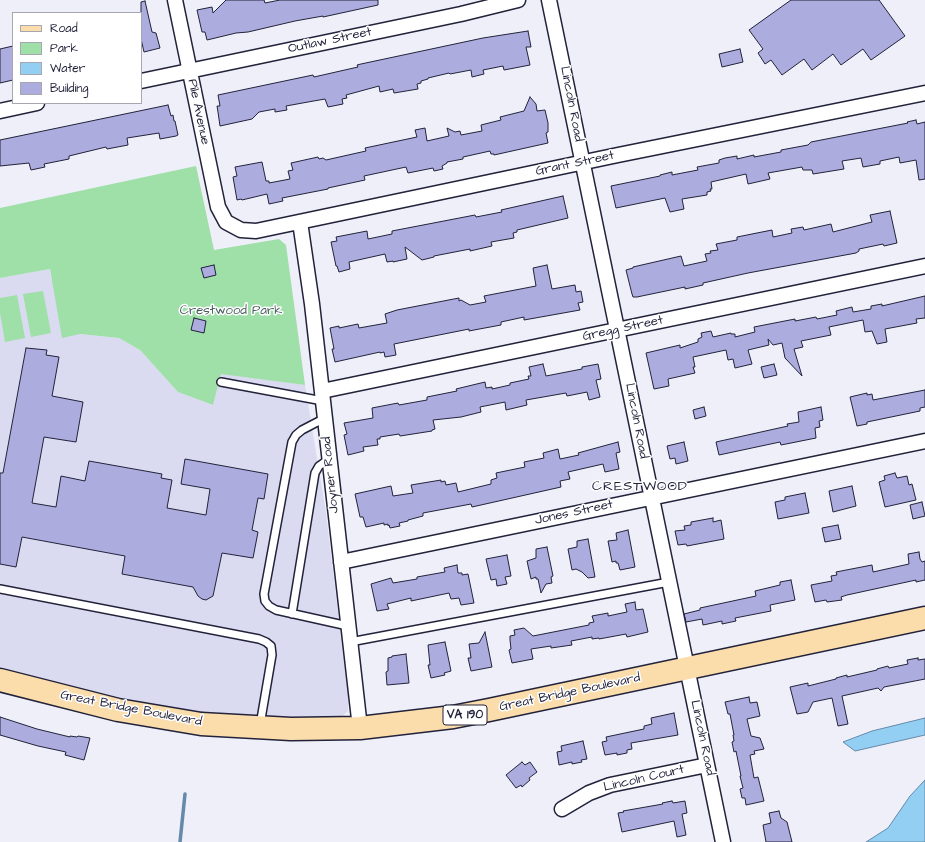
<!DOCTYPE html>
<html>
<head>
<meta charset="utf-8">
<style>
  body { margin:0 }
  #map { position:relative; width:925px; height:842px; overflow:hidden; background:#eeeff8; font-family:"Architects Daughter",sans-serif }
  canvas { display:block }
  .legend { position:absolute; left:12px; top:12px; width:130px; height:92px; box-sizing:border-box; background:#fff; border:1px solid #a7a7b1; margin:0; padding:5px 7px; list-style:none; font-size:12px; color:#22223b }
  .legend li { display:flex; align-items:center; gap:8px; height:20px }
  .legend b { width:20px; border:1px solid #a7a7b1 }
</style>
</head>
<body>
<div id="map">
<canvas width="925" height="842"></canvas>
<ul class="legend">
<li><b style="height:5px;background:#fbddab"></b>Road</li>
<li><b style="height:11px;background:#9fdfa8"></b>Park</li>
<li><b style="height:11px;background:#92cff3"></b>Water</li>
<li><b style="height:11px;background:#acadde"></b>Building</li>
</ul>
</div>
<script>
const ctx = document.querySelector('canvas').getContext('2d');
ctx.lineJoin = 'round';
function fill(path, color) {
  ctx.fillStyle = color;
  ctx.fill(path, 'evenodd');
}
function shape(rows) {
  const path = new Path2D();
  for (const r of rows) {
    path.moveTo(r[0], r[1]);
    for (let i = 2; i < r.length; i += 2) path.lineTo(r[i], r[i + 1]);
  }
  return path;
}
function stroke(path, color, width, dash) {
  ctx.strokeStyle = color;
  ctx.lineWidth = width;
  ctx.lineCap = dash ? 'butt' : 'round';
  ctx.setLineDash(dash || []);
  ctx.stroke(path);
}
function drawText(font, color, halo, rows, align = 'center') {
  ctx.font = font + ' "Architects Daughter",sans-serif';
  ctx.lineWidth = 3;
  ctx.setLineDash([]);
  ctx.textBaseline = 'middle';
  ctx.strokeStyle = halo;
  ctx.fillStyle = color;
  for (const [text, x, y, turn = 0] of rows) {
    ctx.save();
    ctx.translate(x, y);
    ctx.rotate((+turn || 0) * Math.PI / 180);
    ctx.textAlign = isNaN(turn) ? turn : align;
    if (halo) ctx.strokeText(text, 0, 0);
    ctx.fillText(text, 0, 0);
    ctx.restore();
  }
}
fill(shape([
  [50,269,51,278,80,334,119,338,140,350,178,392,213,405,221,373,305,385,326,513,348,695,348,711,339,719,326,723,172,713,0,670,0,278]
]), '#dadbf0');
fill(shape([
  [196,166,214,250,279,239,286,245,305,385,221,374,213,405,178,392,140,350,119,338,80,334,62,338,50,269,0,278,0,208],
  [43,291,51,333,31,337,23,294],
  [17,295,25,338,5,342,0,313,0,298]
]), '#9fdfa8');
const water = shape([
  [925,718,925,735,855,751,843,742,872,731,925,718],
  [925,780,925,842,866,842,888,828,910,796,925,780]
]);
fill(water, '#92cff3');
stroke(water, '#658aa9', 1);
stroke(shape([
  [180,842,185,794]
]), '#658aa9', 3.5);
const building = shape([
  [226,0,264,0,265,3,280,0,378,0,378,5,323,17,323,16,295,21,248,32,236,33,207,40,205,32,202,32,197,10,212,7,213,13,226,0],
  [791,0,879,0,905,36,871,60,863,49,841,65,833,54,812,70,804,59,782,75,771,60,765,64,758,53,763,49,749,30,791,0],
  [145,1,152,32,156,33,160,48,144,52,141,39,141,2,145,1],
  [528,31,531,47,526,47,530,65,504,70,503,66,483,70,484,74,472,77,471,70,450,74,449,73,428,78,428,79,421,81,421,83,417,84,418,89,394,93,393,89,380,92,379,86,346,95,347,98,342,99,343,104,328,107,325,99,308,102,286,106,287,110,275,112,275,109,259,112,252,119,220,126,218,112,217,106,220,106,218,95,313,75,314,77,358,67,357,65,361,64,483,38,528,31],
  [13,46,13,80,0,83,0,49,13,46],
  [740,49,743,62,722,67,719,54,740,49],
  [530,97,536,104,537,111,545,110,548,123,548,132,546,133,548,143,494,155,494,154,491,154,490,151,463,157,463,159,447,162,447,163,442,166,443,169,434,171,433,168,408,173,406,167,364,176,365,180,328,188,328,189,282,198,283,201,269,204,267,194,242,200,241,199,237,200,233,177,237,176,235,167,262,162,266,181,269,181,269,183,290,179,288,171,293,170,291,163,318,157,319,159,323,158,326,160,366,151,365,148,417,137,415,130,425,128,427,141,449,136,447,128,455,132,460,131,461,135,482,131,481,125,501,120,500,117,524,111,530,97],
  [168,105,171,116,173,115,174,121,175,121,178,135,176,136,160,139,159,133,127,138,128,145,107,149,106,147,69,156,69,159,44,164,45,167,31,170,29,163,0,166,0,140,168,105],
  [916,120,917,124,925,122,925,179,919,180,916,160,900,163,899,157,880,161,880,164,863,167,861,158,842,161,844,169,813,174,812,170,803,170,802,167,768,173,770,179,748,184,746,174,711,182,712,189,710,189,711,191,707,192,707,195,682,199,684,209,670,212,665,198,616,208,611,186,660,176,660,175,672,172,672,175,698,170,697,167,719,163,719,160,725,158,737,156,737,159,754,155,754,157,781,152,781,150,808,145,811,142,908,123,907,122,916,120],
  [563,196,568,218,517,230,517,232,513,233,514,238,491,242,492,246,470,251,470,249,434,256,434,257,422,260,405,247,407,259,393,262,393,261,387,262,385,254,349,262,350,269,339,272,337,266,336,266,331,242,337,241,336,237,367,231,368,239,392,234,392,231,475,215,476,217,502,212,501,210,563,196],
  [890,211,897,243,884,246,883,244,859,249,859,251,856,253,748,273,703,283,703,285,685,289,685,287,637,297,633,297,632,294,626,270,633,268,633,267,681,256,684,266,707,261,705,254,711,253,710,251,718,250,716,244,737,240,737,237,772,230,773,237,792,233,791,229,803,227,804,230,831,224,833,232,872,222,870,215,890,211],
  [214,265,216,275,204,278,201,268,214,265],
  [547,265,552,289,575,285,576,292,581,291,583,302,578,303,580,310,524,320,524,317,501,322,501,325,474,330,469,331,469,329,394,344,396,355,385,357,384,352,380,353,380,352,335,362,332,349,334,349,330,328,339,326,339,328,358,324,359,328,387,323,385,314,397,310,459,298,459,301,461,300,470,305,486,302,484,296,536,286,533,268,547,265],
  [925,296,925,318,916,319,917,323,885,329,887,342,877,344,872,331,865,332,863,320,829,327,831,335,801,341,803,347,794,349,802,376,785,358,782,343,773,345,768,339,769,345,748,350,752,364,735,368,733,359,728,360,726,350,693,357,695,367,693,367,695,373,668,379,669,386,654,389,646,353,680,345,680,348,698,342,698,339,702,337,701,333,711,331,713,337,731,333,731,334,735,334,735,337,755,332,754,327,795,319,795,321,816,317,817,319,837,315,836,311,852,307,853,312,871,309,871,306,882,304,882,306,925,296],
  [194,318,206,321,204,333,191,330,194,318],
  [26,348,47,350,46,355,59,357,52,396,83,402,76,442,44,437,32,503,56,507,61,476,85,481,89,461,162,474,161,478,172,480,167,508,206,515,210,489,181,484,185,459,268,474,264,499,258,498,252,530,258,532,253,558,222,553,213,596,206,600,202,599,198,596,193,587,122,574,125,556,22,537,16,567,0,564,0,473,3,473,26,348],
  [543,364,546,376,582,369,582,367,598,364,601,379,596,380,600,397,589,400,587,392,567,396,566,393,526,400,527,405,506,410,505,402,480,407,481,412,461,417,433,420,435,429,432,430,432,431,400,436,399,434,380,437,380,439,377,439,378,445,363,447,364,451,348,455,344,435,347,434,344,423,373,418,372,408,398,403,399,405,427,400,427,397,457,391,456,389,485,382,486,388,492,387,492,389,510,385,510,383,529,379,528,376,531,376,529,367,543,364],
  [774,364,777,375,764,378,761,367,774,364],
  [925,390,925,407,920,408,920,411,867,422,867,424,857,426,850,397,867,393,867,395,872,394,873,400,925,390],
  [704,407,706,416,695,419,693,410,704,407],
  [821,407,823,420,819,421,820,427,815,428,816,438,781,445,780,442,719,455,716,442,788,426,787,424,799,422,798,412,821,407],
  [618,442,620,452,616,453,619,469,605,472,603,464,568,472,570,479,560,481,561,487,472,507,471,504,423,513,423,516,408,520,408,521,399,523,400,526,390,528,389,525,388,526,388,524,384,525,384,523,366,527,363,517,360,517,355,494,391,486,393,496,413,493,411,485,441,480,441,482,445,481,446,485,456,483,458,492,491,484,491,480,497,478,496,473,525,467,524,462,544,458,543,453,558,449,560,459,579,455,578,453,618,442],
  [684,442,688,461,676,464,675,458,670,459,667,446,684,442],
  [895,473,897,478,907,476,909,485,912,484,916,500,885,507,879,482,885,480,884,476,895,473],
  [852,486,856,506,833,512,829,491,852,486],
  [805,493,809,513,778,519,775,502,785,500,785,497,805,493],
  [922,502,925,516,913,519,910,505,922,502],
  [713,518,713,522,721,520,724,539,687,546,686,544,678,545,675,531,685,530,684,526,691,525,691,522,713,518],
  [838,525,841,539,825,542,822,528,838,525],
  [628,530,635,567,620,570,618,563,616,563,616,561,612,562,608,541,617,540,616,533,628,530],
  [588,539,595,577,588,578,582,572,576,569,572,570,568,549,577,547,577,541,588,539],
  [547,547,553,576,551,577,552,583,546,584,541,593,538,579,536,579,536,577,531,579,527,561,536,558,536,549,547,547],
  [919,552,920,559,922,562,925,561,925,580,916,582,916,580,847,595,841,597,842,600,827,602,826,600,815,602,811,585,832,581,831,576,837,575,836,572,872,565,873,572,909,564,908,554,919,552],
  [507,555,511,576,505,577,507,584,497,586,496,579,491,580,486,559,507,555],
  [457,565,458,573,462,573,462,575,468,574,474,603,461,605,459,598,451,599,449,593,411,601,411,598,387,604,389,609,377,611,371,584,391,578,393,583,417,579,417,577,445,572,444,568,457,565],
  [791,580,795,600,770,605,771,611,735,618,736,621,722,624,722,621,703,625,702,619,686,622,684,614,700,610,700,608,756,596,755,591,780,585,780,582,791,580],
  [635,602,636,610,643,609,648,632,627,637,626,634,599,639,599,638,592,639,592,637,571,641,572,645,551,648,551,646,531,649,533,659,512,663,509,650,511,649,510,640,510,636,515,635,514,630,524,628,533,636,589,625,589,623,594,622,592,616,608,613,608,616,627,612,625,604,635,602],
  [485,632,492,667,471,671,468,658,471,658,469,644,479,643,485,632],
  [445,642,451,671,444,673,445,675,431,678,428,665,430,665,428,645,445,642],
  [406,654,409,683,387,685,386,672,388,671,388,658,392,657,392,656,406,654],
  [918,658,918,660,925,659,925,679,884,687,881,691,878,688,842,696,848,724,838,726,832,698,813,702,808,712,797,714,790,687,808,683,808,686,836,679,836,678,847,675,847,677,877,670,877,669,888,666,889,668,908,664,907,660,918,658],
  [749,697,750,703,757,702,760,716,747,719,751,736,760,738,764,749,754,751,755,754,750,755,754,778,758,777,764,801,746,805,745,798,742,798,740,789,743,788,740,776,741,776,736,751,734,752,732,742,734,741,733,735,734,735,730,714,728,714,725,702,749,697],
  [674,713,678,735,631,743,632,749,627,750,627,753,617,755,617,753,605,755,602,742,607,741,606,737,644,729,644,726,652,724,651,718,674,713],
  [0,717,37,729,70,737,70,736,77,737,78,736,90,738,84,760,65,755,66,752,38,746,0,735,0,717],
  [583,741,587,759,581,760,582,762,572,764,572,762,559,765,557,752,562,751,561,746,583,741],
  [522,762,525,765,530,762,537,772,529,778,530,780,522,787,521,785,516,788,506,775,522,762],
  [672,801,673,803,685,801,687,813,682,814,686,835,677,837,674,821,622,832,618,813,624,812,623,811,663,804,662,803,672,801],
  [779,811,781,818,787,822,792,842,766,842,763,825,771,823,769,813,779,811]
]);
fill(building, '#acadde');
stroke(building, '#22223b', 1);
const service = shape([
  [221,382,323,401],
  [325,418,302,430,296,435,292,442,264,594,265,601,269,606,276,610,348,626],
  [0,589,259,639,266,642,271,646,272,655,260,725],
  [292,614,315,473,319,466,329,459],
  [350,642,669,582]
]);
const minor = shape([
  [175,0,218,207,226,222,241,230,256,231,618,155,925,93],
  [549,0,723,842],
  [141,81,461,14,518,0],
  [0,111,37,103],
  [300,222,312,304,360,728],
  [322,391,925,266],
  [341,562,925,441],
  [562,809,589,793,610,785,707,765]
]);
const primary = shape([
  [0,680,118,710,201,724,291,729,360,728,453,717,489,710,925,618]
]);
stroke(service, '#22223b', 10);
stroke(minor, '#22223b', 17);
stroke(primary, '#22223b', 25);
stroke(service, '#fff', 7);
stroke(minor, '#fff', 14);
stroke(primary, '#fbddab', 22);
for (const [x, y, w] of [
  [465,715,44]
]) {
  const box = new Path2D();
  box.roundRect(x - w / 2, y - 10, w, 20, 3);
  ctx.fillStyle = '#fff';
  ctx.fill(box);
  stroke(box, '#22223b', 1);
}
drawText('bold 12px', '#22223b', null, [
  ["VA 190",465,715]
]);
drawText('13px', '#22223b', '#fff', [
  ["Outlaw Street",330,41,-12],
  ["Lincoln Road",571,104,79],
  ["Pile Avenue",198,112,78],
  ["Grant Street",575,164,-12],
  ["Gregg Street",623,329,-12],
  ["Lincoln Road",636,421,79],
  ["Joyner Road",331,475,-96],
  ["Jones Street",574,513,-12],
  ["Great Bridge Boulevard",570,693,-12],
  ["Great Bridge Boulevard",131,709,11],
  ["Lincoln Road",702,738,78],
  ["Lincoln Court",644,779,-13]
]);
drawText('13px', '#485b5c', '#fff', [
  ["Crestwood Park",231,311]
]);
ctx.letterSpacing = '1px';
drawText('14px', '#22223b', '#fff', [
  ["CRESTWOOD",640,487]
]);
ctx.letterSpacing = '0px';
</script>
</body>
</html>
